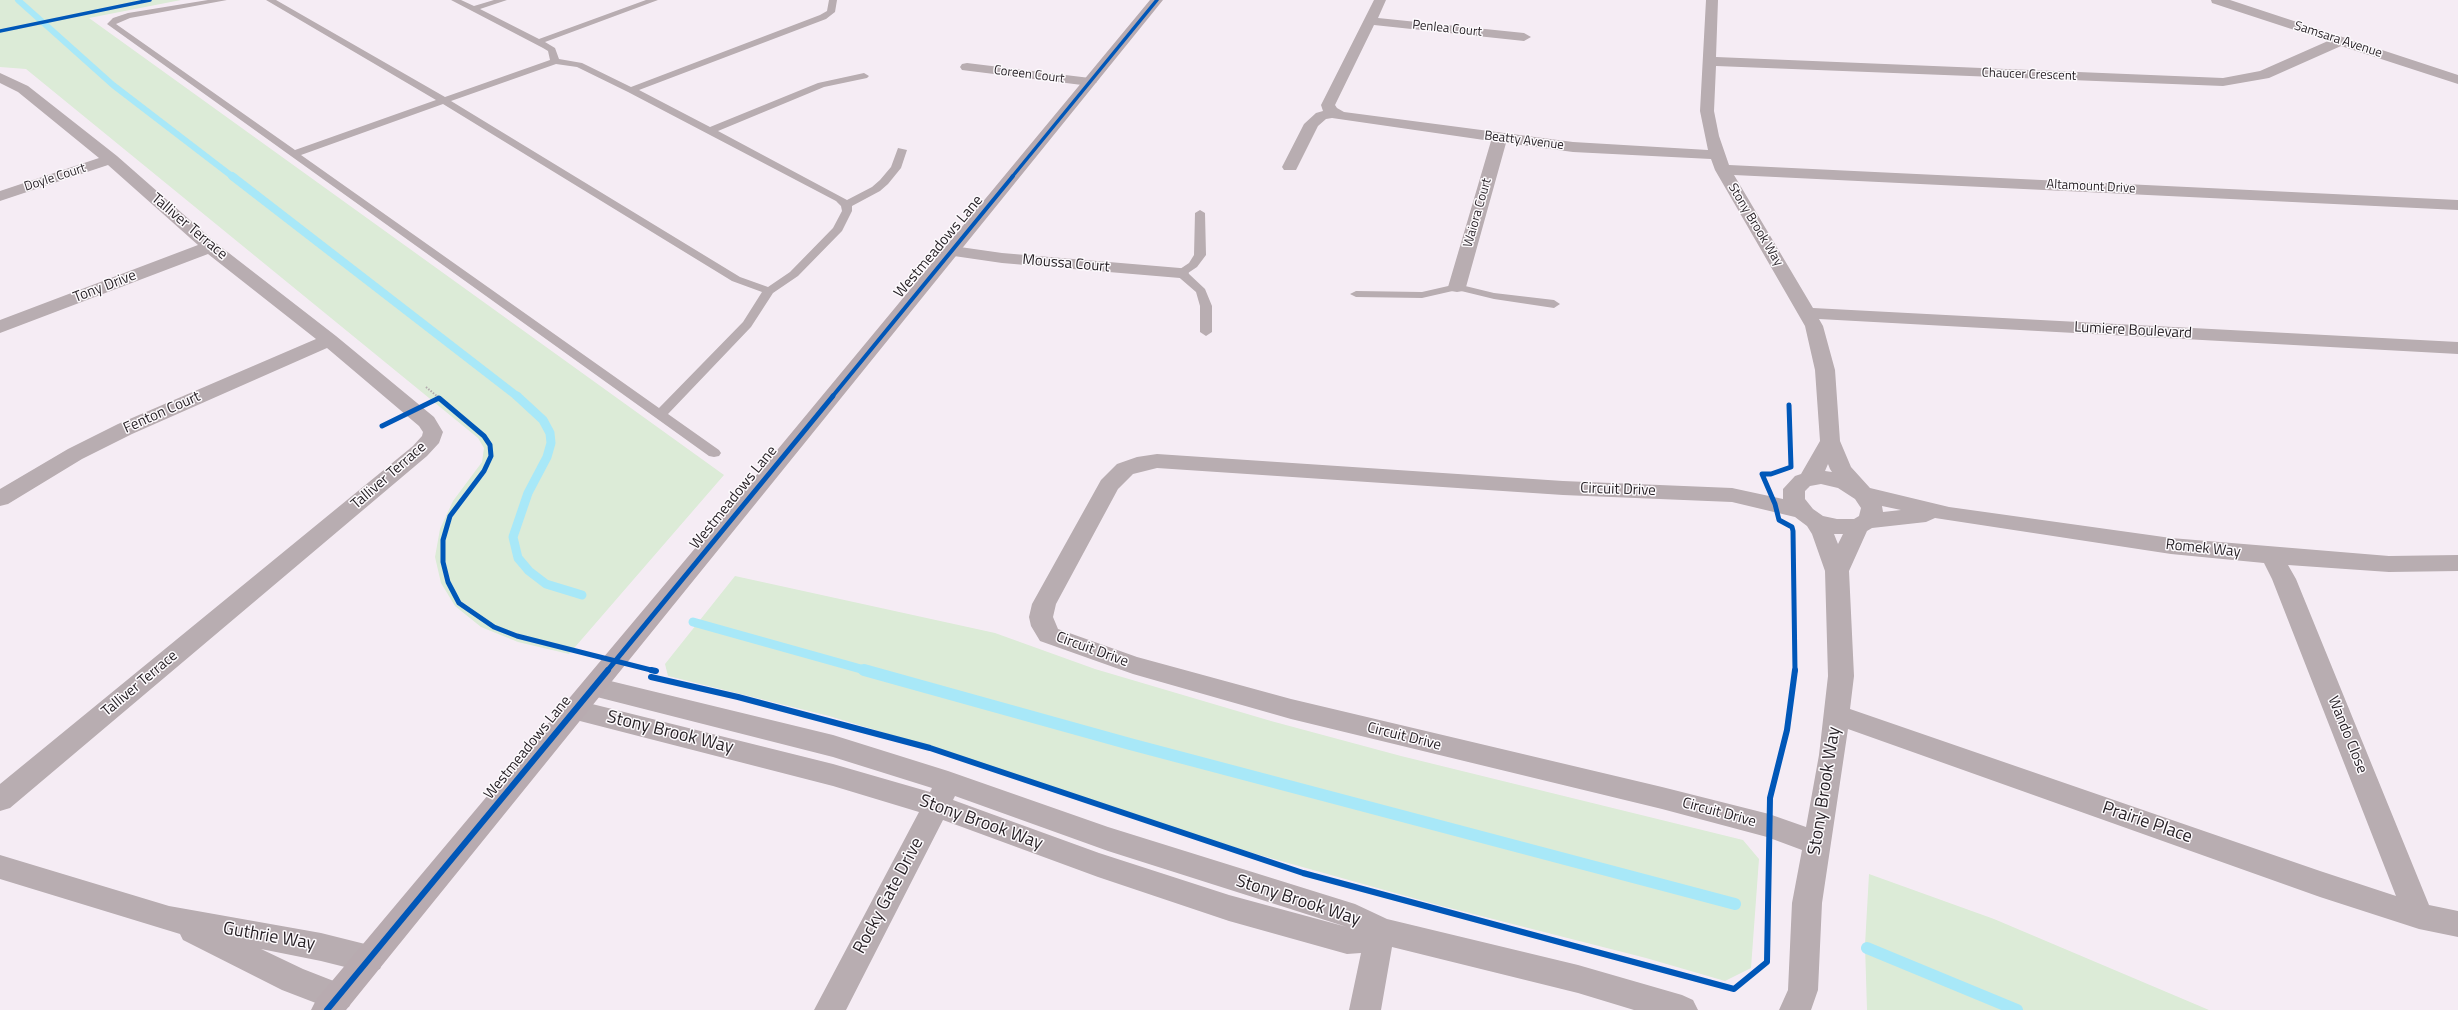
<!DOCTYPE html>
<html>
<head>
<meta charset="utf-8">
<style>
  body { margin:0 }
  canvas { display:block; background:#f5ecf4 }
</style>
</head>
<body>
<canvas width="2458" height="1010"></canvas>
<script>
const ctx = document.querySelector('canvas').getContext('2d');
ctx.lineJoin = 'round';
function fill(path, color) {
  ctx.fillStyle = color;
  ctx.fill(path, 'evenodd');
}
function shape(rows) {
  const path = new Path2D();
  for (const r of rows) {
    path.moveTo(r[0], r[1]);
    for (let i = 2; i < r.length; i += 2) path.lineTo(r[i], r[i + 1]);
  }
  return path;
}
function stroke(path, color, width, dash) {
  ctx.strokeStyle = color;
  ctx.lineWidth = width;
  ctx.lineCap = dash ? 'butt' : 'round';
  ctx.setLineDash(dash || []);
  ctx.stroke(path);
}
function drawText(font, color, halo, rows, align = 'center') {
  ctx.font = font + ' "Titillium Web",sans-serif';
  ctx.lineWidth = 3;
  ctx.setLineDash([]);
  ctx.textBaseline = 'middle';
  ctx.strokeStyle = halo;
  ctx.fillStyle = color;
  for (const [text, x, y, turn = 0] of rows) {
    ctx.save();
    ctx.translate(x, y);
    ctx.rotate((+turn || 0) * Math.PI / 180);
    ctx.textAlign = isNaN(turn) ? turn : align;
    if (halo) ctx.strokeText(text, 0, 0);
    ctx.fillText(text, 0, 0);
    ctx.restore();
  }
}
fill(shape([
  [0,0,181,0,89,18,724,475,569,654,518,642,481,627,455,606,441,583,435,557,440,529,453,501,482,462,484,448,478,438,26,69,0,67],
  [735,576,995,633,1095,669,1271,721,1401,756,1743,840,1759,859,1751,968,1725,981,1646,958,1438,905,1256,854,1093,802,928,746,829,716,668,676,665,664],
  [1869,874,1994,919,2209,1010,1867,1010,1865,945]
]), '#dcebd7');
stroke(shape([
  [18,0,113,85,233,177]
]), '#a8e8f8', 6);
stroke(shape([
  [232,176,518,397]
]), '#a8e8f8', 8);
stroke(shape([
  [517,396,543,420,550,433,551,443,547,457,528,493,513,537,518,558,529,571,546,584,582,595],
  [693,622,868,671]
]), '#a8e8f8', 9);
stroke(shape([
  [864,670,1130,744,1735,904],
  [1867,948,2017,1010]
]), '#a8e8f8', 12);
stroke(shape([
  [426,387,438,397]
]), '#b3aaae', 2, [1.5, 1.5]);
stroke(shape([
  [437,396,439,398]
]), '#b3aaae', 2.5, [2, 2]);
fill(shape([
  [208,0,227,0,130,18,116,24,295,150,436,100,266,0,276,0,445,97,550,60,548,51,543,48,451,0,461,0,474,6,494,0,507,0,480,9,539,39,646,0,658,0,545,42,555,48,559,59,582,63,631,87,820,15,827,11,829,0,837,0,835,12,826,19,639,90,710,127,818,83,864,73,869,76,867,78,824,87,718,131,847,200,872,187,880,180,891,167,898,148,907,150,901,168,888,184,880,191,852,206,852,211,842,231,798,276,773,293,751,327,668,414,719,450,721,453,719,456,714,457,709,456,107,24,113,18,128,13,208,0],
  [556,64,577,67,628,92,836,201,841,206,842,211,833,228,790,272,768,287,740,277,451,101,556,64],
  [443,104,732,281,762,292,743,322,659,408,301,155,443,104],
  [1200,210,1205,213,1206,255,1197,267,1188,273,1205,289,1212,306,1212,332,1206,336,1200,332,1200,306,1196,292,1174,273,1189,263,1194,255,1195,213,1200,210],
  [1457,284,1494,293,1554,300,1560,304,1554,308,1494,299,1457,290,1422,298,1356,297,1350,294,1356,291,1422,292,1457,284]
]), '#b8adb1');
fill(shape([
  [1374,0,1386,0,1378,18,1524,33,1531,37,1524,41,1374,25,1335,105,1337,108,1344,112,1573,142,1708,150,1700,111,1706,0,1718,0,1716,57,2223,78,2260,71,2328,41,2212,3,2211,0,2230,0,2458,75,2458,84,2341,46,2269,78,2223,86,1716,66,1714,111,1719,136,1729,165,2458,200,2458,210,1734,175,1813,308,2458,342,2458,354,1819,319,1823,326,1835,370,1840,441,1851,467,1870,488,1949,507,2171,538,2389,556,2458,555,2458,571,2389,572,2288,565,2296,579,2429,905,2458,911,2458,937,2419,929,2320,897,1848,729,1822,903,1818,990,1811,1010,1779,1010,1788,990,1792,903,1802,850,1767,837,1662,809,1291,719,1133,674,1040,641,1031,626,1029,617,1032,604,1101,480,1117,464,1137,457,1157,454,1563,481,1732,488,1783,499,1783,489,1795,476,1801,474,1820,441,1815,370,1805,326,1715,170,1711,159,1573,152,1506,143,1466,287,1463,291,1457,292,1451,291,1448,287,1491,141,1332,118,1326,119,1318,126,1296,170,1284,170,1282,167,1304,124,1316,113,1323,111,1321,105,1374,0],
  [1828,464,1830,469,1832,472,1825,471,1828,464],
  [1157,468,1563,495,1732,502,1795,517,1807,526,1812,534,1825,571,1828,676,1819,755,1806,827,1769,814,1662,787,1291,699,1137,657,1058,629,1053,617,1056,604,1118,489,1133,474,1157,468],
  [1821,484,1838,488,1855,499,1861,508,1859,516,1854,519,1837,519,1823,516,1813,509,1805,499,1805,491,1810,486,1821,484],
  [1882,506,1901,510,1883,512,1882,506],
  [1935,518,2171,554,2264,563,2272,579,2396,896,2320,871,1850,709,1854,676,1849,571,1867,531,1872,528,1926,522,1935,518],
  [1834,534,1843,534,1838,544,1834,534],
  [967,63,1090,78,1097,82,1090,86,962,70,960,67,962,64,967,63],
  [0,73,28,86,117,156,216,243,336,336,434,417,443,432,439,443,427,456,10,808,0,811,0,784,413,446,422,436,423,432,419,426,327,348,132,434,82,459,8,504,0,506,0,489,68,449,118,424,316,339,208,254,0,333,0,320,198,245,108,165,0,201,0,191,99,158,18,92,0,83,0,73],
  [953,246,1002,253,1180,268,1186,269,1189,273,1186,277,1180,278,1002,263,947,255,944,251,947,247,953,246],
  [594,677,833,735,948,771,1108,827,1355,904,1387,919,1578,965,1682,995,1693,1000,1698,1010,1634,1010,1578,993,1392,947,1381,1010,1349,1010,1361,953,1347,954,1229,921,1098,877,943,820,846,1010,814,1010,919,812,833,786,576,720,567,717,563,710,567,703,576,700,833,764,930,792,932,788,833,757,585,694,581,687,585,680,594,677],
  [955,796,1108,851,1347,927,1229,895,1099,853,953,800,955,796],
  [0,855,169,906,321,933,369,945,380,949,384,959,380,969,369,973,321,961,261,949,303,969,349,987,353,997,349,1007,334,1010,282,990,183,940,180,934,0,879,0,855]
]), '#b8adb1');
fill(shape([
  [1150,0,1163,0,346,1010,311,1010,316,1000,754,478,1150,0]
]), '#b8abb0');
stroke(shape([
  [0,31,150,0],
  [1012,177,1157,0]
]), '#0057b8', 3.5);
stroke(shape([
  [832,397,1013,176]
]), '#0057b8', 4);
stroke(shape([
  [1789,405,1791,467,1771,474,1762,474,1775,504,1779,520,1792,527,1793,531,1795,671],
  [382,426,439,398,484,436,490,445,491,456,484,471,450,516,443,540,443,562,448,582,459,603,494,627,517,636,655,671],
  [607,671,833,396]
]), '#0057b8', 5);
stroke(shape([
  [651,670,656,671],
  [651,677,738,697,930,748,1303,873,1734,989,1767,962,1770,798,1787,730,1795,670],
  [327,1010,608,670]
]), '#0057b8', 6);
drawText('13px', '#241e23', '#fdfafd', [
  ["Penlea Court",1447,29,6],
  ["Samsara Avenue",2338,40,18],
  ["Coreen Court",1029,75,7],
  ["Chaucer Crescent",2029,75,2],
  ["Beatty Avenue",1524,141,7],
  ["Doyle Court",55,178,-18],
  ["Altamount Drive",2091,187,3],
  ["Waiora Court",1478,213,-74],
  ["Stony Brook Way",1755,225,59]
]);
drawText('15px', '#241e23', '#fdfafd', [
  ["Talliver Terrace",189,227,40],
  ["Westmeadows Lane",939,247,-50],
  ["Moussa Court",1066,264,5],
  ["Tony Drive",105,287,-21],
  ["Lumiere Boulevard",2133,331,3],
  ["Fenton Court",162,413,-24],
  ["Talliver Terrace",389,476,-41],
  ["Circuit Drive",1618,490,2],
  ["Westmeadows Lane",734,498,-51],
  ["Romek Way",2203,549,6],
  ["Circuit Drive",1092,650,20],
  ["Talliver Terrace",140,684,-40],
  ["Wando Close",2347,735,68],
  ["Circuit Drive",1404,737,14],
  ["Westmeadows Lane",528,748,-51],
  ["Circuit Drive",1719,813,15]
]);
drawText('18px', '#241e23', '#fdfafd', [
  ["Stony Brook Way",670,733,14],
  ["Stony Brook Way",1825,791,-81],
  ["Stony Brook Way",981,823,20],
  ["Prairie Place",2147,823,19],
  ["Rocky Gate Drive",889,896,-62],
  ["Stony Brook Way",1298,901,18],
  ["Guthrie Way",269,937,10]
]);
</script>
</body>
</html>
